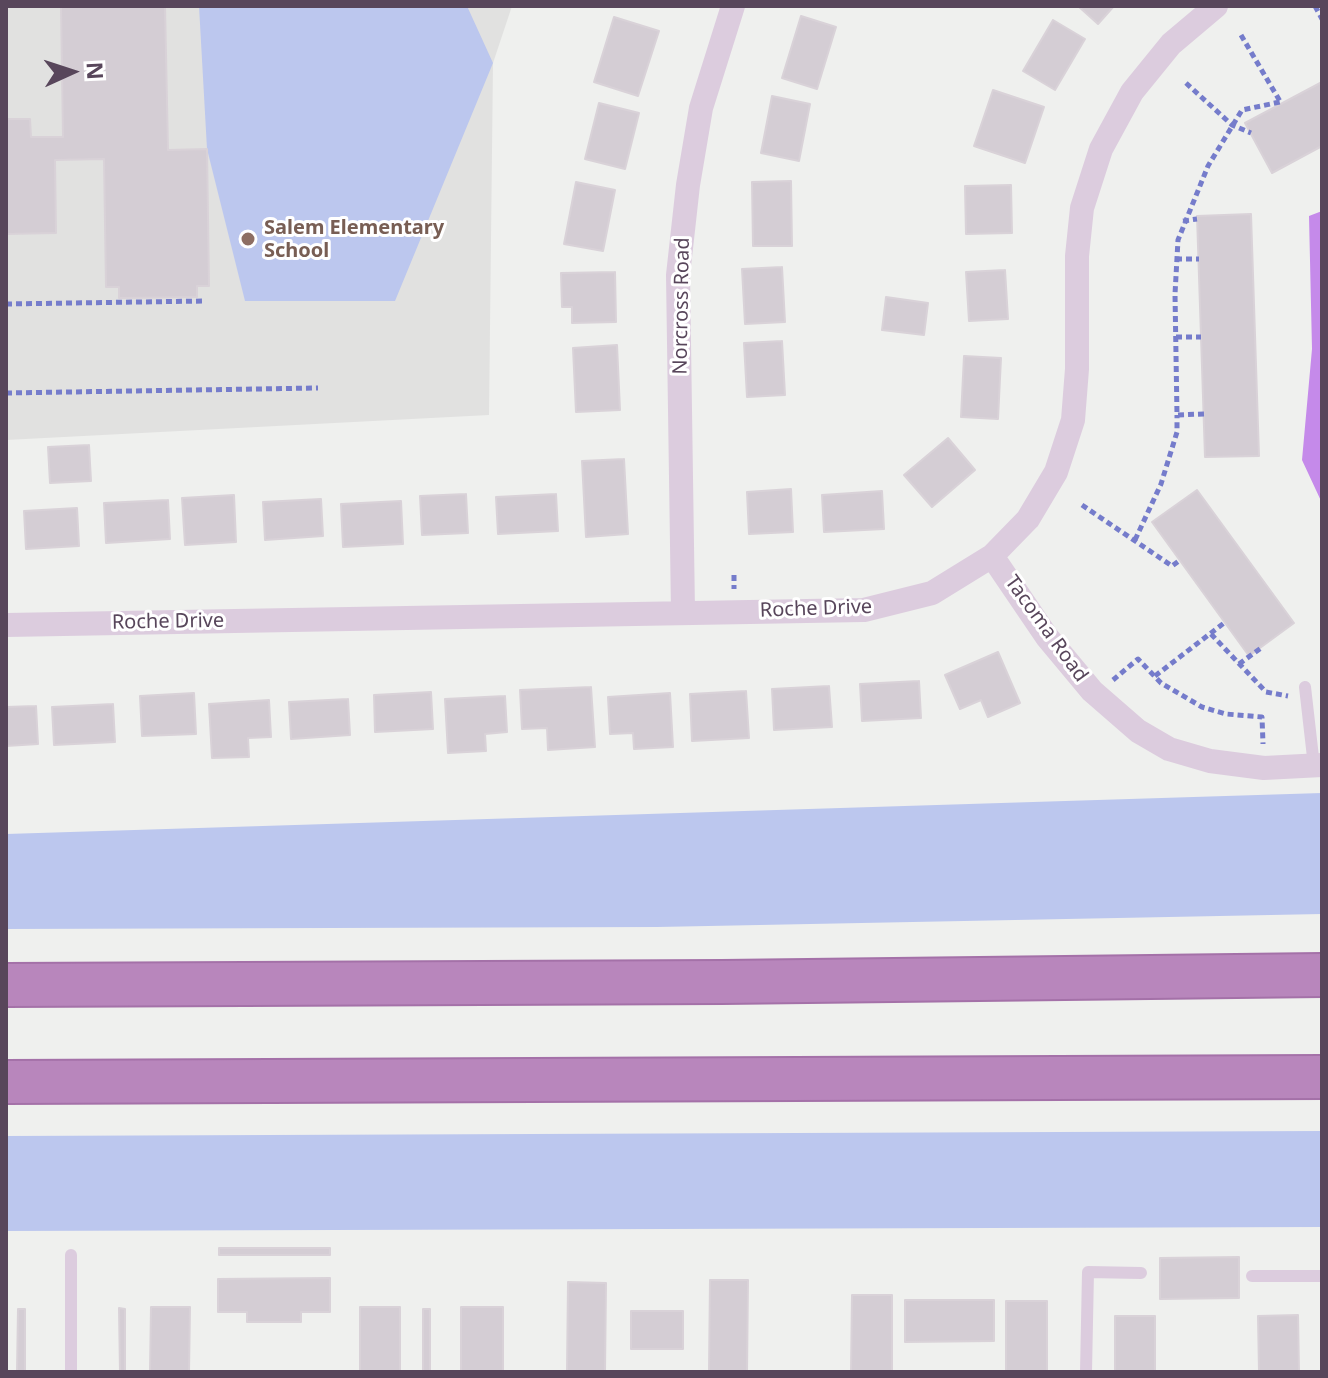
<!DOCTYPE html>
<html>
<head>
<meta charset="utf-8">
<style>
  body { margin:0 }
  #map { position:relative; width:1328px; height:1378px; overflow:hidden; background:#eff0ee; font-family:"Noto Sans",sans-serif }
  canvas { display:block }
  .frame { position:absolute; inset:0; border:8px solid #58465b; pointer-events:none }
  .north { position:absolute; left:32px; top:32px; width:80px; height:80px; -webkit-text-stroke:6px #fff; paint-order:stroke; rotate:87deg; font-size:22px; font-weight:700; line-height:32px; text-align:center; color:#58465b }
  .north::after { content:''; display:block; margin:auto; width:28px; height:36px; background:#58465b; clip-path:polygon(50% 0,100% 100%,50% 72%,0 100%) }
</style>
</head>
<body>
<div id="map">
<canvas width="1328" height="1378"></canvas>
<div class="frame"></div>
<div class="north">N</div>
</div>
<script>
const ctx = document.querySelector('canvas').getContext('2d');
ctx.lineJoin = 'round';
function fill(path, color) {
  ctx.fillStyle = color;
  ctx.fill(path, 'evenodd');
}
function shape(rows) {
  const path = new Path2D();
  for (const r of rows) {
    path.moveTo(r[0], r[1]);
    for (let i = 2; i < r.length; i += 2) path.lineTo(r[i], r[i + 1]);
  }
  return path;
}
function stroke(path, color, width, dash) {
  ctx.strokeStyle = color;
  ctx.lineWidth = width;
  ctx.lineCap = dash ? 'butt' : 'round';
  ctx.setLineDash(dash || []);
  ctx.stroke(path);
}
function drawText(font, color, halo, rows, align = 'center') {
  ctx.font = font + ' "Noto Sans",sans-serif';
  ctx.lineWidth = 6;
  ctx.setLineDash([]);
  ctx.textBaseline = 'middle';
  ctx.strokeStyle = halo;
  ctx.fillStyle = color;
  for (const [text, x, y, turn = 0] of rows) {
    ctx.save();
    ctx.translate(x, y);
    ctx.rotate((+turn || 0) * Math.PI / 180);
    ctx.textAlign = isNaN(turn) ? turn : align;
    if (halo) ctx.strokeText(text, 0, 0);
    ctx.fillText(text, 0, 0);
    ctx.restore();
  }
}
fill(shape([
  [6,6,512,6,493,63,489,415,6,440]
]), '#e1e1e0');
fill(shape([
  [199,6,467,6,493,63,395,301,245,301,207,149],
  [1322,793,1322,914,657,927,6,929,6,834],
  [1322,1131,1322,1227,6,1231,6,1136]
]), '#bcc7ee');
fill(shape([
  [1322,211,1322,503,1302,460,1312,349,1309,216]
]), '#c58aea');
const building = shape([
  [61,6,165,6,168,150,207,149,209,286,197,286,197,297,119,298,119,287,106,287,104,159,55,160,56,233,6,234,6,119,30,119,31,137,63,137,61,6],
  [1078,6,1114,6,1098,24,1078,6],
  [801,16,836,27,817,89,782,78,801,16],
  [614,17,659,31,638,96,594,82,614,17],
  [1053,20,1085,39,1055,90,1023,71,1053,20],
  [1322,82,1322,146,1272,173,1245,123,1322,82],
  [993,90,1044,107,1025,163,974,146,993,90],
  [772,96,810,104,799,161,761,153,772,96],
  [599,103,639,113,625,169,585,159,599,103],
  [791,181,792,246,753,246,752,182,791,181],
  [576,182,615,190,603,251,564,244,576,182],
  [1011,185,1012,233,966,234,965,186,1011,185],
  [1251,214,1259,456,1205,457,1197,216,1251,214],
  [782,267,785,322,745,324,742,269,782,267],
  [1005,270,1008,319,969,321,966,272,1005,270],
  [615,272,616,322,572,323,572,307,562,307,561,273,615,272],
  [886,297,928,303,924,335,882,330,886,297],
  [782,341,785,395,747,397,744,343,782,341],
  [617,345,620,410,576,412,573,348,617,345],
  [964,356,1001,358,998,419,961,417,964,356],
  [948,438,975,470,932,507,904,475,948,438],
  [89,445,91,481,50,483,48,447,89,445],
  [624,459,628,534,586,537,582,461,624,459],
  [791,489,793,532,749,534,747,492,791,489],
  [1197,490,1294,623,1249,656,1152,522,1197,490],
  [882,491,884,529,824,532,822,495,882,491],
  [466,494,468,533,422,535,420,496,466,494],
  [556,494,558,531,498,534,496,497,556,494],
  [234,495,236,542,185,545,182,498,234,495],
  [321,499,323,536,265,540,263,502,321,499],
  [168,500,170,539,106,543,104,503,168,500],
  [401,501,403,544,343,547,341,504,401,501],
  [77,508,79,546,26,549,24,511,77,508],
  [998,652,1020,703,988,717,981,700,960,709,945,675,998,652],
  [919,681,921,718,862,721,860,684,919,681],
  [829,686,832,727,774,730,772,689,829,686],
  [591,687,595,747,548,750,547,728,522,729,520,690,591,687],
  [746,691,749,738,692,741,690,694,746,691],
  [431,692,433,729,375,732,374,695,431,692],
  [194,693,196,734,142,736,140,696,194,693],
  [670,693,673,747,634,749,633,733,610,734,608,697,670,693],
  [505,696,507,732,485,734,486,751,448,753,445,699,505,696],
  [348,699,350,735,291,739,289,702,348,699],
  [269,700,271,737,248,738,249,757,212,758,209,704,269,700],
  [113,704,115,742,54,745,52,707,113,704],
  [36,706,38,744,6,746,6,707,36,706],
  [219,1248,330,1248,330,1255,219,1255,219,1248],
  [1239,1257,1239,1298,1160,1299,1160,1258,1239,1257],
  [330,1278,330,1312,301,1312,301,1322,247,1322,247,1312,218,1312,218,1279,330,1278],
  [710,1280,748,1280,747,1372,709,1372,710,1280],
  [568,1282,606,1283,605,1372,567,1372,568,1282],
  [852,1295,892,1295,892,1372,851,1372,852,1295],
  [905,1300,994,1300,994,1341,905,1342,905,1300],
  [1006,1301,1047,1301,1047,1372,1006,1372,1006,1301],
  [151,1307,190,1307,189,1372,150,1372,151,1307],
  [360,1307,400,1307,400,1372,360,1372,360,1307],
  [461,1307,503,1307,503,1372,461,1372,461,1307],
  [119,1308,125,1309,125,1372,120,1372,119,1308],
  [18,1309,25,1309,25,1372,17,1372,18,1309],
  [423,1309,430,1309,430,1372,423,1372,423,1309],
  [631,1311,683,1311,683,1349,631,1349,631,1311],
  [1298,1315,1299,1372,1259,1372,1258,1316,1298,1315],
  [1115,1316,1155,1316,1155,1372,1115,1372,1115,1316]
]);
fill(building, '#d4cdd4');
stroke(building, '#d9d2d8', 2);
const highway = shape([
  [6,985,722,982,1322,975],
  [6,1082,1322,1077]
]);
stroke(highway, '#a471a8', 46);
stroke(shape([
  [1315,6,1322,19],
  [1241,35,1281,103],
  [1186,83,1232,125,1251,133],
  [1183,221,1197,219],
  [1176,259,1199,259],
  [6,304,205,301],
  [1176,337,1201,337],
  [6,393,318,388],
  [1204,414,1177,415,1175,294,1178,240,1208,166,1242,110,1280,102],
  [1082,505,1172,566,1180,560],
  [1135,540,1161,484,1177,432,1177,415],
  [734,575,734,589],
  [1211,634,1266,692,1288,696],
  [1239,664,1261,648],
  [1155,676,1224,623],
  [1113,680,1138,659,1161,683,1202,707,1226,714,1262,717,1263,744]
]), '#757ccb', 5, [6, 4]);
stroke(shape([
  [1305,687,1314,766],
  [71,1255,71,1372],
  [1252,1276,1322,1276],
  [1086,1372,1088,1272,1141,1273]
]), '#dcccde', 12);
stroke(shape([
  [992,556,1047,637,1092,691,1138,731,1169,749,1210,761,1264,768,1322,765],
  [683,612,678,275,688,185,701,108,733,6],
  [6,625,864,610,932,593,992,556,1028,519,1056,472,1073,420,1077,369,1077,256,1082,208,1101,149,1132,92,1171,44,1216,6]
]), '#dcccde', 24);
stroke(highway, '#b886bc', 42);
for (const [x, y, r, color] of [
  [248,239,8,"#8d6e63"]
]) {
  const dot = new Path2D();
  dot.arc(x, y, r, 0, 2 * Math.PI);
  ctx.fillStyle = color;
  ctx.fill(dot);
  stroke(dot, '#fff', 3);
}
drawText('bold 20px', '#785e54', '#fff', [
  ["Salem Elementary",264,228],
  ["School",264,251]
], 'left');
drawText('20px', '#58465b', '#fff', [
  ["Norcross Road",682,306,-89],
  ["Roche Drive",816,609,-2],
  ["Roche Drive",168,622,-1],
  ["Tacoma Road",1046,629,54]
]);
</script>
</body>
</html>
